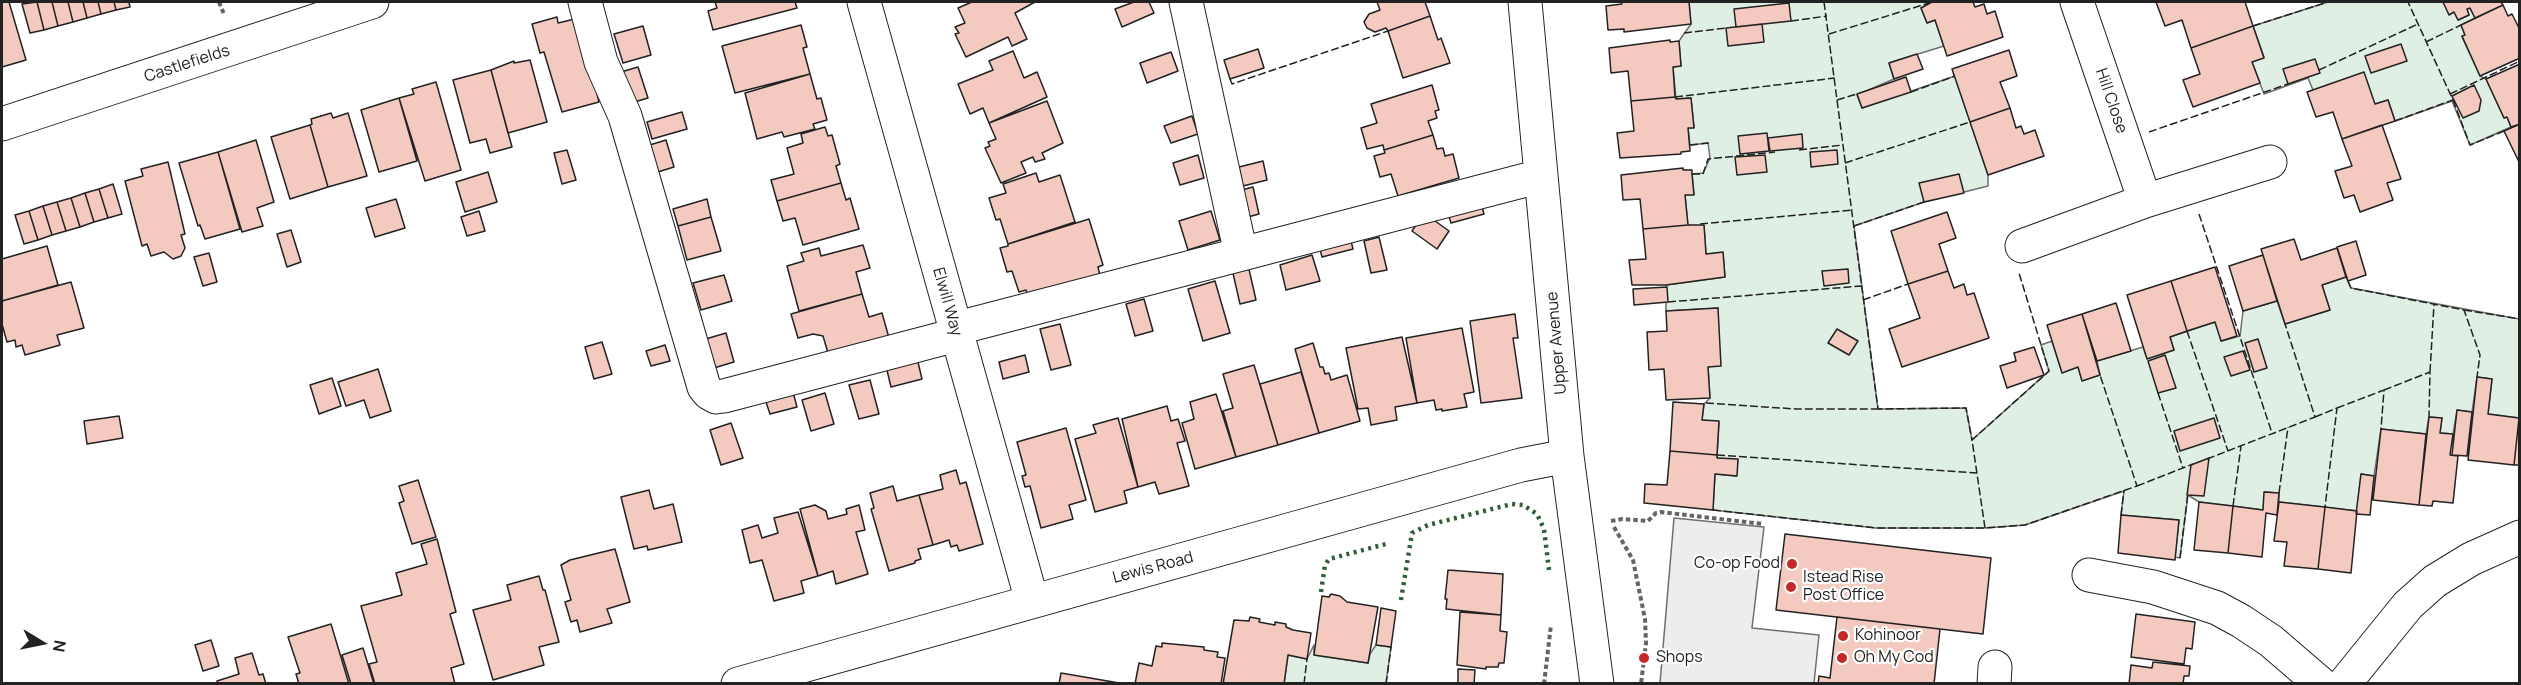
<!DOCTYPE html>
<html>
<head>
<meta charset="utf-8">
<style>
  body { margin:0 }
  #map { position:relative; width:2521px; height:685px; overflow:hidden; background:#fff; font-family:Manrope,sans-serif }
  canvas { display:block }
  .frame { position:absolute; inset:0; border:3px solid #222; pointer-events:none }
  .north { position:absolute; left:12px; top:613px; width:60px; height:60px; -webkit-text-stroke:4px #fff; paint-order:stroke; rotate:100deg; font-size:16px; font-weight:700; line-height:24px; text-align:center; color:#222 }
  .north::after { content:''; display:block; margin:auto; width:21px; height:27px; background:#222; clip-path:polygon(50% 0,100% 100%,50% 72%,0 100%) }
</style>
</head>
<body>
<div id="map">
<canvas width="2521" height="685"></canvas>
<div class="frame"></div>
<div class="north">N</div>
</div>
<script>
const ctx = document.querySelector('canvas').getContext('2d');
ctx.lineJoin = 'round';
function fill(path, color) {
  ctx.fillStyle = color;
  ctx.fill(path, 'evenodd');
}
function shape(rows) {
  const path = new Path2D();
  for (const r of rows) {
    path.moveTo(r[0], r[1]);
    for (let i = 2; i < r.length; i += 2) path.lineTo(r[i], r[i + 1]);
  }
  return path;
}
function stroke(path, color, width, dash) {
  ctx.strokeStyle = color;
  ctx.lineWidth = width;
  ctx.lineCap = dash ? 'butt' : 'round';
  ctx.setLineDash(dash || []);
  ctx.stroke(path);
}
function drawText(font, color, halo, rows, align = 'center') {
  ctx.font = font + ' Manrope,sans-serif';
  ctx.lineWidth = 4.5;
  ctx.setLineDash([]);
  ctx.textBaseline = 'middle';
  ctx.strokeStyle = halo;
  ctx.fillStyle = color;
  for (const [text, x, y, turn = 0] of rows) {
    ctx.save();
    ctx.translate(x, y);
    ctx.rotate((+turn || 0) * Math.PI / 180);
    ctx.textAlign = isNaN(turn) ? turn : align;
    if (halo) ctx.strokeText(text, 0, 0);
    ctx.fillText(text, 0, 0);
    ctx.restore();
  }
}
const green = shape([
  [1689,2,1929,2,1930,5,1921,8,1927,23,1935,20,1944,46,1889,63,1894,79,1857,95,1862,108,1955,76,1988,175,1988,186,1924,202,1854,226,1878,409,1966,408,1972,440,2049,371,2041,345,2052,341,2062,372,2078,367,2082,380,2100,375,2097,361,2143,347,2147,358,2174,350,2170,337,2215,322,2222,341,2240,336,2243,311,2277,301,2285,324,2330,310,2322,285,2346,277,2351,288,2519,319,2519,418,2488,414,2492,379,2477,377,2472,412,2457,410,2453,434,2440,433,2442,418,2429,417,2426,434,2381,429,2374,476,2361,474,2357,511,2279,502,2279,493,2265,492,2263,510,2199,502,2188,495,2180,558,2175,557,2179,520,2121,515,2124,491,2025,525,1985,528,1876,528,1713,510,1715,474,1736,476,1738,460,1717,458,1719,422,1702,420,1704,404,1710,398,1708,367,1718,308,1666,311,1666,285,1725,277,1723,253,1706,254,1704,226,1688,227,1685,195,1694,194,1692,174,1703,173,1710,158,1708,143,1690,145,1688,128,1694,127,1691,98,1676,99,1673,67,1681,66,1679,41,1691,24,1689,2],
  [2328,2,2443,2,2449,14,2454,12,2458,20,2469,15,2467,9,2470,8,2475,18,2461,25,2465,35,2462,37,2480,76,2486,79,2504,118,2507,117,2511,127,2470,145,2452,101,2395,121,2388,100,2375,104,2313,90,2308,78,2264,94,2252,62,2264,57,2253,26,2328,2],
  [1314,645,1314,655,1368,663,1370,654,1376,645,1391,647,1386,683,1284,684,1288,655,1307,659,1314,645]
]);
fill(green, '#e0efe3');
stroke(green, '#6f6f6f', 1.5);
const parking = shape([
  [1674,518,1764,527,1752,628,1819,635,1814,683,1660,683,1674,518]
]);
fill(parking, '#ededed');
stroke(parking, '#6f6f6f', 1.5);
const building = shape([
  [2,2,9,2,26,60,2,67,2,2],
  [37,2,44,30,30,33,22,4,37,2],
  [37,2,52,2,58,26,44,30,37,2],
  [52,2,68,2,73,22,58,26,52,2],
  [68,2,83,2,87,18,73,22,68,2],
  [83,2,98,2,101,14,87,18,83,2],
  [98,2,114,2,116,10,101,14,98,2],
  [114,2,129,2,130,7,116,10,114,2],
  [715,2,795,2,797,8,713,30,708,11,717,8,715,2],
  [972,2,1035,2,1015,13,1027,39,1012,46,1008,37,966,57,955,34,959,33,955,27,965,23,958,8,972,2],
  [1134,2,1149,2,1154,13,1122,27,1115,9,1134,2],
  [1377,2,1425,2,1430,16,1388,31,1386,28,1375,32,1367,28,1364,22,1369,14,1380,10,1377,2],
  [1621,2,1689,2,1691,24,1624,32,1624,29,1608,30,1606,6,1622,4,1621,2],
  [1932,2,1973,2,1975,7,1984,4,1987,14,1995,11,2003,37,1947,56,1935,20,1927,23,1921,8,1932,2],
  [2156,2,2245,2,2253,26,2191,48,2182,20,2165,26,2156,2],
  [2443,2,2501,2,2503,5,2475,18,2470,8,2467,9,2469,15,2458,20,2454,12,2449,15,2443,2],
  [1789,3,1791,21,1736,27,1734,9,1789,3],
  [2503,5,2508,16,2512,14,2520,30,2520,58,2480,76,2462,36,2465,35,2461,25,2503,5],
  [1430,16,1438,40,1441,38,1450,63,1403,78,1388,31,1430,16],
  [557,17,558,23,579,18,599,102,562,112,544,52,540,53,532,24,557,17],
  [1762,24,1764,42,1728,46,1726,28,1762,24],
  [801,25,807,47,803,48,810,74,735,93,722,46,801,25],
  [643,26,651,55,623,63,614,34,643,26],
  [2253,26,2264,58,2252,62,2260,83,2193,107,2183,80,2200,74,2191,48,2253,26],
  [1670,40,1670,42,1679,41,1681,66,1673,67,1675,97,1631,101,1628,71,1611,73,1609,48,1670,40],
  [2401,44,2407,61,2371,73,2365,56,2401,44],
  [1258,49,1264,68,1230,79,1224,60,1258,49],
  [2009,50,2017,76,2000,82,2010,108,1970,122,1952,69,2009,50],
  [1013,51,1024,78,1037,72,1047,97,989,123,983,108,970,114,958,84,993,70,989,61,1013,51],
  [1171,52,1178,71,1147,83,1140,63,1171,52],
  [1917,54,1923,69,1894,79,1889,63,1917,54],
  [2315,59,2320,73,2288,84,2283,69,2315,59],
  [530,60,547,122,508,133,491,70,514,61,514,63,530,60],
  [2520,64,2520,124,2511,127,2507,117,2504,118,2486,79,2520,64],
  [638,67,648,98,631,103,621,72,638,67],
  [491,70,512,147,490,153,486,139,470,143,453,80,491,70],
  [2364,72,2375,104,2388,100,2395,121,2342,139,2333,112,2316,117,2307,92,2364,72],
  [810,74,817,99,821,98,827,120,813,124,815,129,784,137,782,132,757,139,745,93,810,74],
  [1906,77,1911,92,1862,108,1857,94,1906,77],
  [436,82,461,170,425,181,399,98,414,94,412,89,436,82],
  [1432,85,1439,110,1435,111,1437,118,1428,121,1433,135,1384,150,1383,145,1367,149,1361,128,1377,123,1371,104,1432,85],
  [2474,85,2481,100,2479,111,2463,118,2452,96,2474,85],
  [1675,97,1676,99,1691,98,1694,128,1688,128,1690,151,1681,152,1681,154,1620,158,1617,133,1634,131,1631,101,1675,97],
  [399,98,417,161,379,172,361,110,399,98],
  [1047,101,1063,143,1042,153,1045,159,1035,162,1033,157,1021,162,1026,173,1001,183,985,148,990,146,988,142,996,139,989,123,1047,101],
  [2010,108,2016,128,2021,126,2024,134,2035,130,2044,156,1988,175,1970,122,2010,108],
  [682,112,687,129,652,139,647,122,682,112],
  [331,113,333,118,348,113,367,176,328,187,310,125,312,124,311,119,331,113],
  [1192,116,1198,134,1171,143,1164,126,1192,116],
  [2520,124,2520,164,2504,131,2520,124],
  [310,125,328,187,290,199,271,137,310,125],
  [2382,125,2401,179,2387,183,2393,200,2360,212,2354,195,2344,198,2335,171,2352,166,2342,139,2382,125],
  [825,127,828,136,832,135,840,164,836,166,841,183,777,201,771,180,794,174,787,148,803,143,801,134,825,127],
  [1767,133,1769,151,1740,154,1738,136,1767,133],
  [1802,134,1803,148,1770,151,1768,138,1802,134],
  [1433,135,1437,149,1443,148,1445,156,1453,154,1459,178,1398,196,1391,174,1380,177,1374,156,1385,153,1384,150,1433,135],
  [256,140,274,202,257,208,263,226,242,232,218,152,256,140],
  [666,140,674,167,648,175,640,148,666,140],
  [567,150,576,180,562,184,554,153,567,150],
  [1837,150,1838,164,1811,167,1810,152,1837,150],
  [218,152,240,229,205,239,200,225,198,226,179,163,218,152],
  [1198,155,1204,178,1180,185,1173,163,1198,155],
  [1765,155,1767,172,1737,175,1735,157,1765,155],
  [1263,161,1267,180,1243,186,1239,167,1263,161],
  [168,162,185,234,181,235,185,248,181,256,173,259,164,252,151,256,147,244,142,246,125,181,143,176,141,169,168,162],
  [1683,168,1683,170,1692,170,1692,174,1694,195,1685,195,1688,225,1643,229,1640,199,1623,200,1621,175,1683,168],
  [488,172,497,202,465,212,456,182,488,172],
  [1036,173,1039,182,1060,175,1075,222,1008,244,1000,219,996,220,989,198,1006,193,1003,184,1036,173],
  [1959,174,1964,193,1924,202,1919,183,1959,174],
  [841,183,846,200,850,198,859,229,803,245,795,218,783,221,777,201,841,183],
  [113,184,122,214,108,218,99,189,113,184],
  [1253,187,1259,214,1244,218,1238,191,1253,187],
  [99,189,108,218,94,222,85,193,99,189],
  [85,193,94,222,80,227,71,198,85,193],
  [71,198,80,227,66,231,57,202,71,198],
  [396,199,405,228,375,237,366,208,396,199],
  [707,199,711,217,678,226,673,209,707,199],
  [1480,199,1484,214,1451,223,1446,207,1480,199],
  [57,202,66,231,52,235,43,206,57,202],
  [43,206,52,235,38,240,29,211,43,206],
  [29,211,38,240,24,244,15,215,29,211],
  [479,211,485,231,467,236,461,217,479,211],
  [1211,211,1220,240,1188,250,1179,221,1211,211],
  [1947,212,1956,238,1939,244,1948,271,1908,284,1891,231,1947,212],
  [1424,213,1449,231,1437,249,1412,231,1424,213],
  [711,217,721,251,687,260,678,226,711,217],
  [1089,219,1103,265,1098,267,1101,280,1029,299,1026,290,1019,292,1012,271,1007,272,1000,248,1008,246,1008,244,1089,219],
  [1688,225,1704,225,1706,254,1723,252,1725,277,1666,285,1632,285,1629,260,1646,259,1643,229,1688,225],
  [291,230,301,262,287,267,277,234,291,230],
  [1349,233,1353,249,1322,257,1318,241,1349,233],
  [1379,237,1387,270,1371,273,1364,241,1379,237],
  [2294,239,2301,260,2337,248,2346,277,2322,285,2330,310,2285,324,2261,249,2294,239],
  [2356,241,2366,275,2348,281,2337,247,2356,241],
  [863,245,870,268,856,272,862,294,799,311,787,266,804,261,801,253,819,248,821,256,863,245],
  [47,246,58,285,2,301,2,259,47,246],
  [209,253,217,282,203,286,194,257,209,253],
  [1312,255,1320,281,1286,290,1280,265,1312,255],
  [2263,255,2277,301,2243,311,2229,266,2263,255],
  [1248,265,1256,300,1240,304,1232,269,1248,265],
  [2215,267,2237,336,2221,341,2215,322,2187,331,2171,281,2215,267],
  [1848,269,1849,283,1824,286,1822,271,1848,269],
  [1948,271,1954,288,1964,284,1967,295,1974,293,1989,338,1902,367,1889,329,1920,318,1908,284,1948,271],
  [724,275,732,301,701,310,693,283,724,275],
  [1215,281,1230,333,1203,341,1188,289,1215,281],
  [2171,281,2187,331,2170,337,2174,350,2147,359,2127,295,2171,281],
  [71,282,84,328,57,335,60,345,25,355,22,345,16,347,15,340,7,342,2,324,2,301,71,282],
  [1667,287,1668,302,1634,305,1633,289,1667,287],
  [862,294,869,317,882,313,891,345,828,353,823,336,813,334,798,338,791,314,862,294],
  [1144,299,1153,331,1135,336,1126,304,1144,299],
  [2116,303,2131,351,2097,361,2082,314,2116,303],
  [1718,308,1721,366,1708,367,1710,398,1666,400,1664,369,1649,370,1647,332,1667,331,1666,311,1718,308],
  [1515,314,1518,338,1513,338,1522,398,1481,403,1470,321,1515,314],
  [2082,314,2100,375,2082,381,2078,367,2062,373,2047,325,2082,314],
  [1060,324,1071,365,1051,370,1040,329,1060,324],
  [1462,328,1474,392,1464,394,1467,407,1442,411,1442,409,1436,410,1434,400,1417,403,1406,338,1462,328],
  [1837,329,1858,341,1849,355,1828,343,1837,329],
  [726,333,734,362,707,370,699,341,726,333],
  [1402,337,1417,403,1395,407,1397,420,1371,425,1368,408,1358,409,1346,348,1402,337],
  [2258,339,2267,368,2254,372,2245,343,2258,339],
  [602,342,612,374,594,379,585,347,602,342],
  [1313,343,1320,367,1323,367,1325,374,1329,373,1331,380,1347,375,1360,421,1319,433,1295,349,1313,343],
  [665,345,670,361,651,366,646,351,665,345],
  [2034,347,2044,375,2007,388,2000,366,2016,361,2014,353,2034,347],
  [2243,351,2250,370,2231,376,2224,357,2243,351],
  [1025,355,1029,372,1003,379,999,362,1025,355],
  [2165,355,2176,388,2158,393,2148,361,2165,355],
  [917,358,922,379,891,387,886,366,917,358],
  [1254,365,1278,445,1236,457,1223,411,1233,408,1223,374,1254,365],
  [378,369,391,411,370,418,364,400,346,406,338,382,378,369],
  [1301,372,1319,433,1278,445,1260,384,1301,372],
  [2477,377,2492,379,2488,414,2519,418,2514,465,2468,460,2477,377],
  [332,378,341,406,319,414,310,385,332,378],
  [870,380,879,414,859,419,849,385,870,380],
  [793,392,797,407,770,414,765,399,793,392],
  [825,393,834,424,811,431,802,400,825,393],
  [1216,394,1236,457,1195,469,1182,423,1194,419,1190,402,1216,394],
  [1673,402,1704,404,1702,420,1719,421,1717,455,1670,451,1673,402],
  [1167,406,1171,421,1178,419,1185,441,1177,443,1189,486,1159,494,1155,482,1138,487,1122,419,1167,406],
  [2457,410,2472,412,2467,456,2452,455,2457,410],
  [119,416,123,438,87,444,84,421,119,416],
  [2429,417,2442,418,2440,433,2453,434,2450,455,2458,456,2453,503,2433,501,2432,506,2419,505,2429,417],
  [1118,418,1138,487,1124,491,1127,503,1095,512,1075,439,1096,433,1093,425,1118,418],
  [2214,418,2220,438,2180,451,2174,431,2214,418],
  [2519,418,2520,418,2520,465,2514,465,2519,418],
  [731,423,743,458,721,465,710,430,731,423],
  [1066,428,1086,500,1069,505,1073,519,1041,528,1030,486,1025,487,1022,476,1026,475,1017,442,1066,428],
  [2381,429,2426,434,2419,505,2373,500,2381,429],
  [1670,451,1717,455,1717,458,1738,459,1737,476,1715,474,1713,510,1644,503,1645,484,1667,485,1670,451],
  [2209,458,2204,496,2187,495,2191,465,2209,458],
  [956,470,960,484,966,482,983,544,959,551,957,545,951,547,949,540,933,545,919,495,943,489,940,475,956,470],
  [2361,474,2374,476,2370,515,2356,514,2361,474],
  [418,480,436,537,412,544,399,503,404,501,399,486,418,480],
  [893,486,897,501,919,495,933,545,918,549,921,559,915,561,915,563,889,571,871,509,874,508,870,493,893,486],
  [649,490,654,509,673,504,682,542,648,550,647,546,634,549,621,497,649,490],
  [2264,492,2279,493,2277,515,2266,513,2262,557,2228,553,2233,506,2263,510,2264,492],
  [2199,502,2233,506,2228,553,2194,550,2199,502],
  [2279,502,2325,507,2318,569,2284,566,2287,542,2274,541,2279,502],
  [815,505,826,511,828,519,847,514,846,509,859,505,865,530,856,532,868,574,836,584,833,571,818,576,800,509,815,505],
  [2325,507,2357,511,2351,573,2318,569,2325,507],
  [798,512,818,576,801,581,804,593,774,601,762,560,750,563,742,530,758,525,762,538,778,533,774,518,798,512],
  [2121,515,2179,520,2175,560,2118,553,2121,515],
  [1785,534,1991,558,1983,634,1776,610,1785,534],
  [437,539,456,612,450,614,464,664,451,668,455,684,375,684,369,664,377,662,361,606,402,595,396,573,427,564,421,544,437,539],
  [615,549,630,602,607,609,612,623,580,632,577,620,571,622,565,602,571,600,561,565,570,560,615,549],
  [1448,570,1503,574,1501,615,1446,609,1447,599,1445,599,1448,570],
  [539,576,543,590,545,590,559,642,539,647,544,665,493,680,473,610,511,600,507,585,539,576],
  [1331,594,1340,596,1347,602,1378,607,1368,663,1314,655,1322,596,1329,597,1331,594],
  [1381,608,1396,611,1391,647,1376,645,1381,608],
  [1460,612,1501,615,1500,631,1507,632,1504,663,1499,663,1498,667,1486,667,1486,669,1457,665,1460,612],
  [2136,614,2195,622,2192,649,2186,648,2184,664,2131,657,2136,614],
  [1250,617,1260,619,1259,622,1275,625,1275,622,1286,624,1286,627,1293,630,1311,633,1307,659,1288,655,1284,684,1223,684,1234,620,1249,621,1250,617],
  [1837,617,1940,629,1934,684,1818,684,1819,676,1830,678,1837,617],
  [331,624,349,684,299,684,296,674,300,673,288,637,331,624],
  [211,640,219,666,203,671,195,645,211,640],
  [1162,643,1204,647,1204,650,1218,652,1217,657,1225,658,1221,684,1135,684,1139,663,1152,666,1156,646,1162,647,1162,643],
  [363,648,374,684,351,684,342,655,363,648],
  [252,653,259,675,263,674,266,684,218,684,217,681,239,674,235,658,252,653],
  [2153,662,2190,666,2189,676,2184,676,2183,684,2129,684,2131,665,2152,668,2153,662],
  [1458,669,1475,670,1474,684,1458,684,1458,669],
  [1061,673,1125,684,1059,684,1061,673]
]);
fill(building, '#f3c9c0');
stroke(building, '#222', 1.5);
const minor = shape([
  [585,2,601,62,625,116,704,387,709,393,716,397,724,396,956,335],
  [864,2,1032,601],
  [1186,2,1241,254],
  [1525,2,1567,456,1597,684],
  [2077,2,2145,201],
  [2,124,372,2],
  [2022,246,2145,201,2270,162],
  [954,329,1541,176],
  [2089,575,2153,587,2217,608,2241,621,2271,641,2321,684],
  [738,684,1521,465,1567,456],
  [1994,684,1995,667],
  [2344,684,2408,605,2435,581,2471,559,2520,537]
]);
stroke(minor, '#222', 35);
stroke(shape([
  [219,2,224,14],
  [1611,521,1622,519,1648,521,1656,513,1661,512,1763,524],
  [1614,527,1633,560,1645,619,1646,643,1641,684],
  [1544,684,1551,625]
]), '#646464', 4, [4.5, 3]);
stroke(minor, '#fff', 33);
stroke(shape([
  [1321,592,1325,565,1329,559,1386,544],
  [1401,600,1412,533,1428,525,1512,504,1523,505,1537,514,1544,529,1549,570]
]), '#2f5e38', 4.5, [3, 4.5]);
stroke(shape([
  [1824,2,1878,409,1966,408,1972,440],
  [1791,21,1827,16],
  [2253,26,2328,2],
  [1684,33,1726,28],
  [1829,34,1929,3],
  [2426,42,2461,25],
  [2319,70,2418,24],
  [1230,79,1232,84,1388,31],
  [1911,92,1955,76],
  [2450,94,2520,61],
  [1675,97,1835,78],
  [1837,100,1857,94],
  [2453,100,2470,145,2504,131],
  [2395,121,2453,100,2408,2],
  [2149,132,2288,84],
  [1690,145,1709,143,1709,145],
  [1799,150,1843,145],
  [1845,163,1970,122],
  [1692,174,1703,174,1708,159,1775,152],
  [2199,214,2272,433],
  [1700,224,1852,210],
  [1854,226,1924,202],
  [2348,281,2351,288,2464,310,2480,355,2477,377],
  [1863,300,1908,284],
  [1668,302,1861,286],
  [2464,310,2520,319],
  [2187,331,2228,451],
  [2430,372,2434,304],
  [2384,390,2430,372,2429,417],
  [2158,393,2183,468],
  [1706,403,1796,409,1878,409],
  [2337,408,2384,390,2381,429],
  [2315,417,2337,408,2325,507],
  [1717,455,1977,473],
  [2207,459,2315,417,2285,324],
  [2137,486,2193,464],
  [2279,493,2288,427],
  [2233,506,2241,446],
  [1713,510,1877,528,1985,528,2025,525,2137,486,2100,375],
  [2121,515,2124,490],
  [1985,528,1972,440,2049,371,2019,273],
  [2180,558,2188,492],
  [1304,684,1307,659],
  [1386,684,1391,647]
]), '#222', 1.5, [8, 3]);
for (const [x, y, r, color] of [
  [1792,564,6,"#c62828"],
  [1791,587,6,"#c62828"],
  [1843,636,6,"#c62828"],
  [1644,658,6,"#c62828"],
  [1842,658,6,"#c62828"]
]) {
  const dot = new Path2D();
  dot.arc(x, y, r, 0, 2 * Math.PI);
  ctx.fillStyle = color;
  ctx.fill(dot);
  stroke(dot, '#fff', 2);
}
drawText('16px', '#222', '#fff', [
  ["Castlefields",187,64,-18],
  ["Hill Close",2111,101,71],
  ["Elwill Way",947,302,74],
  ["Upper Avenue",1557,343,-95],
  ["Lewis Road",1153,568,-15]
]);
drawText('16px', '#222', '#fff', [
  ["Co-op Food",1780,564,"right"],
  ["Istead Rise",1803,578],
  ["Post Office",1803,596],
  ["Kohinoor",1855,636],
  ["Shops",1656,658],
  ["Oh My Cod",1854,658]
], 'left');
</script>
</body>
</html>
